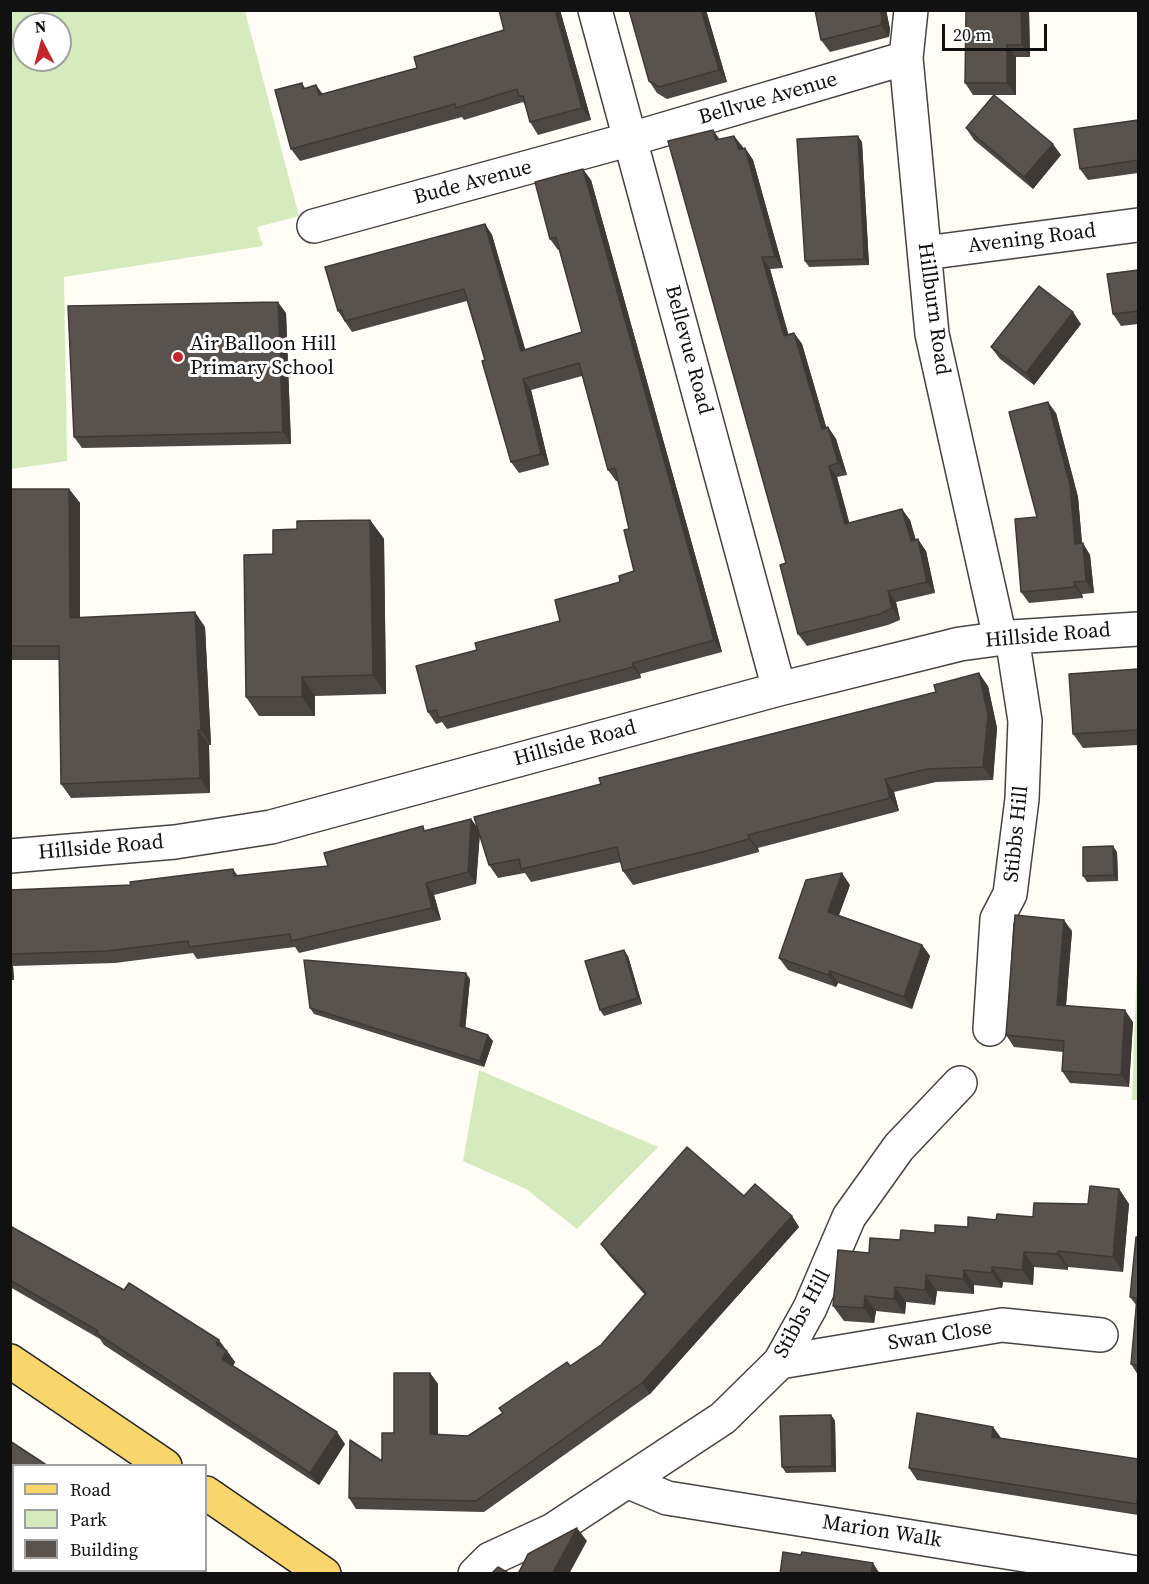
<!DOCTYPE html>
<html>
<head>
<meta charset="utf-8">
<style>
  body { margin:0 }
  #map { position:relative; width:1149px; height:1584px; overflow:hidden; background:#fffdf5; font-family:"Source Serif 4",serif }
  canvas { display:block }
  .frame { position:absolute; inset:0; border:12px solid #111; pointer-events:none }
  .legend { position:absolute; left:12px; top:1464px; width:195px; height:108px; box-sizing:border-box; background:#fff; border:2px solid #a0a0a0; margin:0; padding:8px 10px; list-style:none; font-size:18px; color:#111 }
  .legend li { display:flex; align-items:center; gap:12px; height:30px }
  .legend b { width:30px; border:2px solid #a0a0a0 }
  .north { position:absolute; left:12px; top:12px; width:60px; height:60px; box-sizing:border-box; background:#fff; border:2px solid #a0a0a0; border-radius:50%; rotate:354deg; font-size:16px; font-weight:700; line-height:24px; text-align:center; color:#111 }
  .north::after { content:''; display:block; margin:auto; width:21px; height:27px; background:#c4262e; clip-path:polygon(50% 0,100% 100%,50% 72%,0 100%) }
  .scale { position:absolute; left:942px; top:24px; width:105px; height:27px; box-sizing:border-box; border:3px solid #111; border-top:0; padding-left:8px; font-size:18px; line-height:21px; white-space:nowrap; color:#111; -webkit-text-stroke:4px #fff; paint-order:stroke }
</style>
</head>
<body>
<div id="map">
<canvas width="1149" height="1584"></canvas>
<div class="frame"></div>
<ul class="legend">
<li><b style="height:8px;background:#f9d66b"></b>Road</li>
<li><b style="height:16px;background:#d5ebbd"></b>Park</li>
<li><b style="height:16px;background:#5a524d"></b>Building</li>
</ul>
<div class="north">N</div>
<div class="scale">20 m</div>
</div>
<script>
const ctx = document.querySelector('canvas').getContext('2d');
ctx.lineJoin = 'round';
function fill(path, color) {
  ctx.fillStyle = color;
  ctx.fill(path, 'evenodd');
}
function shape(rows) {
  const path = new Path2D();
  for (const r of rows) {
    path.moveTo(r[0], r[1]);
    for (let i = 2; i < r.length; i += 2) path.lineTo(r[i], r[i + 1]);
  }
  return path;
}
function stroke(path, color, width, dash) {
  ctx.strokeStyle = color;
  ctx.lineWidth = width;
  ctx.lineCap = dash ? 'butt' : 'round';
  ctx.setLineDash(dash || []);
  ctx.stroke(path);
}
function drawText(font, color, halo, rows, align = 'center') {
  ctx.font = font + ' "Source Serif 4",serif';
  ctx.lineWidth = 6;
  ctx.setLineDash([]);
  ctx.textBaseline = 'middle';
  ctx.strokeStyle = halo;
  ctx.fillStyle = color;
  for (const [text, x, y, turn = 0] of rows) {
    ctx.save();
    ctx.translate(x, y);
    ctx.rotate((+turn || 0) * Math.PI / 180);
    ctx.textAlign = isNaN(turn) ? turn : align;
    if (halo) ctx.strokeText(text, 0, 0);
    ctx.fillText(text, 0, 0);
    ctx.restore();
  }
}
fill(shape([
  [10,11,245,11,299,216,257,227,263,246,64,277,67,461,11,469],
  [24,24,60,24,60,60,24,60],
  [1138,934,1138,1100,1132,1100],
  [479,1070,658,1147,577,1229,526,1189,463,1161]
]), '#d5ebbd');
const minor = shape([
  [595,10,779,689],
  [911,10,906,58,932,334,1000,638],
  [314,226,631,139,906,58],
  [925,253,1138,225],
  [10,856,175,842,271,827,779,689,960,644,1012,637,1138,629],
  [990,1029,997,919,1010,894,1022,799,1025,721,1012,637],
  [780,1362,1002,1325,1101,1335],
  [629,1482,667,1498,1138,1573],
  [475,1574,490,1559,553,1530,723,1418,780,1362,810,1308,849,1217,899,1147,960,1083]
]);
const major = shape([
  [10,1361,165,1466],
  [206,1493,324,1574]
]);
stroke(minor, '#444', 36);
stroke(major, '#222', 36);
stroke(minor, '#fff', 33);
stroke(major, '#f9d66b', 33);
fill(shape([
  [499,10,560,10,591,120,538,135,530,122,525,105,523,102,464,120,462,117,300,161,291,149,302,83,305,88,323,94,417,68,504,30],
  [706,10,727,82,667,99,657,93,649,81],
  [886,10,890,29,889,37,830,52,821,40],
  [966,10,1029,10,1030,57,1016,57,1016,95,973,95,965,83],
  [1138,120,1138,173,1088,180,1080,169],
  [966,128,1061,155,1033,189,974,140],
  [734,136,743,149,745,148,753,160,783,268,770,269,788,334,794,333,802,344,826,427,828,427,836,439,847,475,837,477,849,523,910,520,916,540,926,551,935,593,896,602,900,620,888,625,807,646,798,634,720,139],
  [862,142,869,265,809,267,805,261],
  [591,180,722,652,640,674,641,678,447,729,442,722,436,724,428,712,477,650,560,621,620,582,634,571,629,529,618,481,616,481,608,470,582,376,531,390,549,465,519,473,511,462,485,360,467,301,352,332,338,311,485,224,492,235,525,350,582,332,559,250,558,250,550,239],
  [1138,270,1138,324,1121,326,1113,314],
  [286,313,291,444,82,448,74,437],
  [1081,324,1034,385,1000,359,991,347],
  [1056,413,1078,497,1082,543,1090,555,1094,593,1082,594,1083,598,1029,603,1021,592,1037,517],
  [10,489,69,489,80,503,80,617,205,627,211,745,209,745,210,793,71,798,61,784,59,660,10,660],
  [370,520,384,539,386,694,315,696,315,716,259,716,246,697,273,554,297,529],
  [1138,669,1138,745,1083,748,1073,734],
  [988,686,997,728,993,780,936,782,894,792,899,811,758,848,759,852,715,864,633,885,623,871,621,862,531,882,525,873,498,878,489,865,480,834,476,884,434,895,441,920,299,953,295,947,197,959,193,953,115,963,13,966,14,980,10,980,10,890,131,885,233,869,238,876,328,866,426,831,471,819,478,829],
  [1117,852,1118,881,1087,882,1083,876],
  [850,885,839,915,922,945,930,956,912,1009,838,983,836,987,788,970,779,958],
  [1072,931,1066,1006,1133,1022,1129,1087,1070,1083,1062,1071,1063,1052,1014,1047,1006,1035],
  [628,956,642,1004,604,1016,600,1010],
  [470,979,465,1028,493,1041,484,1067,314,1014,310,1008],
  [1119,1189,1129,1204,1123,1272,1068,1267,1068,1270,1034,1267,1033,1285,1003,1282,1002,1288,974,1285,974,1294,937,1291,935,1305,906,1302,905,1314,876,1311,874,1323,844,1321,833,1306,869,1253,900,1240,968,1227,996,1220,1033,1217,1088,1204],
  [744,1196,792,1216,799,1227,650,1394,484,1512,356,1509,349,1498,382,1461,394,1433,430,1373,438,1384,438,1435,468,1436,503,1413,601,1345,645,1295,609,1255,601,1244],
  [10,1226,227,1351,235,1362,233,1366,345,1444,319,1485,104,1345,100,1339,10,1287],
  [1138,1237,1138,1375,1131,1364,1136,1305,1130,1297],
  [831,1415,835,1421,836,1472,786,1473,782,1467],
  [993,1427,1001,1438,1138,1459,1138,1515,917,1480,909,1468],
  [10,1441,14,1466,14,1535,10,1533],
  [79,1570,172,1570,176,1574,83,1574]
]), '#4d4742');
fill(shape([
  [555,10,560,10,591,120,582,108],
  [701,10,706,10,727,82,719,70],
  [880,10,886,10,890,29,889,37,881,25],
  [1021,10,1029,10,1030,57,1022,45],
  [1007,45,1016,57,1016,95,1007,83],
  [316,85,325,97,319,95],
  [713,130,721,141,716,140],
  [734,136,743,147,747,162,739,150],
  [858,136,862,142,869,265,864,259],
  [1053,144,1061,155,1033,189,1024,177],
  [745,148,753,160,783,268,775,257],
  [583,169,591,180,722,652,714,640],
  [485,224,492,235,529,362,521,351],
  [762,257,770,269,792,347,784,336],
  [278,302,286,313,291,444,283,432],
  [1073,312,1081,324,1034,385,1026,373],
  [794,333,802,344,830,440,822,429],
  [523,379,531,390,549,465,541,454],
  [1048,402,1056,413,1078,497,1083,555,1075,544],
  [828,427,836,439,847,475,838,463],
  [829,466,837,477,853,536,845,524],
  [69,489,80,503,80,632,70,618],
  [902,509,910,520,919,553,911,541],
  [370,520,384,539,386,694,373,675],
  [918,539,926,551,935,593,927,582],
  [1083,543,1090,555,1094,593,1086,581],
  [1074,582,1082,594,1083,598,1075,587],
  [888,591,896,602,900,620,892,608],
  [195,612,205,627,211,745,201,730],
  [633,663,640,674,641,678,633,667],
  [979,673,988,686,997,728,993,780,983,767],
  [302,677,315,696,315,716,302,697],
  [198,730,209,745,210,793,200,778],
  [885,779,894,792,899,811,890,798],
  [471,819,480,831,476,884,468,872],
  [748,835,758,848,759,852,749,839],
  [1113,846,1117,852,1118,881,1114,875],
  [842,873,850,885,836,923,828,912],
  [426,883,434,895,441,920,432,908],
  [1064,920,1072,931,1065,1017,1057,1005],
  [922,945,930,956,912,1009,904,997],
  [624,950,628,956,642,1004,638,998],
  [10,963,13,966,14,980,10,975],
  [830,971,838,983,836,987,828,975],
  [466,973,470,979,465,1032,460,1026],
  [1125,1010,1133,1022,1129,1087,1121,1075],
  [488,1035,493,1041,484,1067,480,1061],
  [1119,1189,1129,1204,1123,1272,1113,1257],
  [792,1216,799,1227,650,1394,642,1383],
  [1058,1251,1068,1267,1068,1270,1057,1254],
  [1024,1252,1034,1267,1033,1285,1022,1270],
  [992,1267,1003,1282,1002,1288,992,1273],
  [964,1270,974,1285,974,1294,963,1279],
  [926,1275,937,1291,935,1305,925,1290],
  [895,1287,906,1302,905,1314,894,1299],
  [865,1296,876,1311,874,1323,864,1308],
  [219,1340,235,1362,230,1370,222,1359,216,1344],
  [430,1373,438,1384,438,1445,430,1434],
  [831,1415,835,1421,836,1472,832,1466],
  [993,1427,1001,1438,992,1437],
  [337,1432,345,1444,319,1485,310,1473],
  [577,1528,587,1541,569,1574,552,1574],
  [873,1563,880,1574,871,1573]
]), '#3f3936');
const building = shape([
  [499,10,555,10,582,108,530,122,523,96,519,96,517,89,456,108,455,104,291,149,275,90,302,83,303,89,316,85,319,95,417,68,414,57,504,30,499,10],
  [629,10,701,10,719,70,659,87,649,81,629,10],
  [815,10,880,10,882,17,881,25,821,40,815,10],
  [966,10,1021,10,1022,45,1007,45,1007,83,965,83,966,10],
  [994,95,1053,144,1024,177,966,128,994,95],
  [1138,120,1138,160,1080,169,1074,129,1138,120],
  [713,130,716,140,734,136,739,150,745,148,775,257,762,257,784,336,794,333,822,429,828,427,838,463,829,466,845,524,902,509,911,541,918,539,927,582,888,591,892,608,880,614,798,634,780,565,786,563,668,141,713,130],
  [858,136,864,259,805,261,797,139,858,136],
  [583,169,714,640,633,663,633,667,439,718,436,710,428,712,416,666,477,650,475,643,560,621,555,600,620,582,619,576,634,571,624,530,629,529,615,468,608,470,579,363,523,379,541,454,511,462,482,361,485,360,464,289,345,321,341,309,338,311,325,267,485,224,521,351,582,332,556,237,550,239,535,182,583,169],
  [1138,270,1138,311,1113,314,1107,274,1138,270],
  [1039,286,1073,312,1026,373,991,347,1039,286],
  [278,302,283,432,74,437,68,306,278,302],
  [1048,402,1070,485,1075,544,1083,543,1086,581,1074,582,1075,587,1021,592,1015,519,1037,517,1009,412,1048,402],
  [10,489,69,489,70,618,195,612,201,730,198,730,200,778,61,784,59,646,10,646,10,489],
  [370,520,373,675,302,677,302,697,246,697,244,555,273,554,273,530,297,529,297,521,370,520],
  [1138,669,1138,730,1073,734,1069,674,1138,669],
  [979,673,988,715,983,767,927,769,885,779,890,798,748,835,749,839,706,851,623,871,617,847,521,869,519,859,489,865,474,817,601,784,599,778,936,692,934,685,979,673],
  [471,819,468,872,426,883,432,908,291,941,290,934,189,947,188,941,107,951,10,954,10,890,131,885,130,882,233,869,234,876,328,866,324,853,423,826,424,831,471,819],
  [1113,846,1114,875,1083,876,1083,847,1113,846],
  [842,873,828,912,922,945,904,997,830,971,828,975,779,958,806,880,842,873],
  [1015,915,1064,920,1057,1005,1125,1010,1121,1075,1062,1071,1064,1041,1006,1035,1015,915],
  [624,950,638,998,600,1010,585,961,624,950],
  [304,960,466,973,460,1026,488,1035,480,1061,310,1008,304,960],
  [687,1147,744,1196,755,1184,792,1216,642,1383,476,1501,349,1498,350,1440,382,1461,382,1433,394,1433,394,1373,430,1373,430,1434,468,1436,503,1413,499,1408,567,1362,570,1366,601,1345,646,1293,601,1244,687,1147],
  [1090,1186,1119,1189,1113,1257,1058,1251,1057,1254,1024,1252,1022,1270,992,1267,992,1273,964,1270,963,1279,926,1275,925,1290,895,1287,894,1299,865,1296,864,1308,833,1306,838,1250,869,1253,870,1238,900,1240,901,1230,935,1233,935,1225,968,1227,968,1217,996,1220,997,1214,1033,1217,1034,1203,1088,1204,1090,1186],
  [10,1226,124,1290,129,1283,219,1340,216,1344,227,1351,222,1359,337,1432,310,1473,96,1333,98,1331,10,1280,10,1226],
  [1136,1237,1138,1237,1138,1365,1131,1364,1137,1298,1130,1297,1136,1237],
  [917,1413,993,1427,992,1437,1138,1459,1138,1492,1137,1504,909,1468,917,1413],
  [831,1415,832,1466,782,1467,780,1416,831,1415],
  [10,1441,48,1466,14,1466,14,1528,10,1526,10,1441],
  [577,1528,552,1574,518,1574,528,1554,577,1528],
  [783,1552,801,1555,802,1552,873,1563,871,1573,873,1574,780,1574,783,1552],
  [498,1567,510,1574,491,1574,498,1567],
  [89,1570,172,1570,176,1574,94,1574,89,1570]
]);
fill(building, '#5a524d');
stroke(building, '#3f3936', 1.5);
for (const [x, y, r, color] of [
  [178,357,6,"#c4262e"]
]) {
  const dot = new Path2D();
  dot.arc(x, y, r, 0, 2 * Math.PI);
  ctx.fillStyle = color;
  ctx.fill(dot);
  stroke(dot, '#fff', 2);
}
drawText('21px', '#111', '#fff', [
  ["Bellvue Avenue",768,99,-16],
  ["Bude Avenue",473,183,-15],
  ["Avening Road",1032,239,-7],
  ["Hillburn Road",933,309,82],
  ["Bellevue Road",688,350,75],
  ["Hillside Road",1048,636,-5],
  ["Hillside Road",575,744,-15],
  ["Stibbs Hill",1017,834,-84],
  ["Hillside Road",101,848,-5],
  ["Stibbs Hill",803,1314,-62],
  ["Swan Close",940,1336,-9],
  ["Marion Walk",882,1532,9]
]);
drawText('21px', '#111', '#fff', [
  ["Air Balloon Hill",190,345],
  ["Primary School",190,369]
], 'left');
</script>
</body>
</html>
